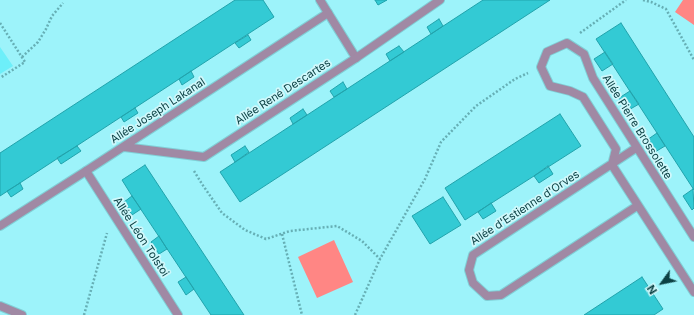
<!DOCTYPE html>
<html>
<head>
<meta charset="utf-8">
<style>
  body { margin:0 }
  #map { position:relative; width:694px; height:315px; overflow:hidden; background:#9df3fa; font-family:Inter,sans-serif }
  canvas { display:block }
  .north { position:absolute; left:642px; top:263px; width:40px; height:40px; -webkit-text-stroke:3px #d0f8fb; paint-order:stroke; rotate:237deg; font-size:11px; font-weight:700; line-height:16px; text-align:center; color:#0c4144 }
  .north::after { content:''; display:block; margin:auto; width:14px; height:18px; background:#0c4144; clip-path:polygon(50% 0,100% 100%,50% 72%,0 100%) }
</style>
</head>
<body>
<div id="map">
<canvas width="694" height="315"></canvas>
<div class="north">N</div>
</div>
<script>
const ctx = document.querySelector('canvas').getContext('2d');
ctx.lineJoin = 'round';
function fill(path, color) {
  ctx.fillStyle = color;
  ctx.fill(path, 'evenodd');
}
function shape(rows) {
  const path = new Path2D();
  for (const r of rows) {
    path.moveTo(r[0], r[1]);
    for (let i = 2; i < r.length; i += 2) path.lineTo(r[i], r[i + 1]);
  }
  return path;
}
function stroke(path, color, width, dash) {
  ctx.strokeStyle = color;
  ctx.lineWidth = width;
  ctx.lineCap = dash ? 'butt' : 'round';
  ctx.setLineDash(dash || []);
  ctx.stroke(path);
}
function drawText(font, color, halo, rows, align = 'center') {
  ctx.font = font + ' Inter,sans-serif';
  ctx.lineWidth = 3.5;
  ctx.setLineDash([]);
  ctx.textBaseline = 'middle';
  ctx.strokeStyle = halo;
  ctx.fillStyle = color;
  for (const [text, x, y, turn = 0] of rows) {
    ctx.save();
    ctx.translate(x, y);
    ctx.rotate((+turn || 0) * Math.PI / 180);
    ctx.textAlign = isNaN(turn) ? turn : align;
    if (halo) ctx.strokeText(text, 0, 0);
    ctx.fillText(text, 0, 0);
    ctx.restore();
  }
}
fill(shape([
  [0,47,13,66,0,74]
]), '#6deff9');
fill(shape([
  [683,0,694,0,694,25,675,12],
  [334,240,353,282,317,298,298,257]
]), '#ff8684');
const building = shape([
  [235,0,263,0,274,17,0,196,0,153,235,0],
  [375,0,387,0,378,5,375,0],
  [483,0,550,0,240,202,220,172,483,0],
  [439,19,443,26,431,34,427,27,439,19],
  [621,23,694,137,694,190,596,39,621,23],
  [248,35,251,40,239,48,235,43,248,35],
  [399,46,404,52,390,61,386,54,399,46],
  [605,52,613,64,602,71,594,59,605,52],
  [191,71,194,77,182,85,179,79,191,71],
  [343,82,347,89,334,97,330,91,343,82],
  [630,91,639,104,627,111,619,98,630,91],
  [135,108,138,113,124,122,121,117,135,108],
  [303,109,307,115,293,124,290,118,303,109],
  [560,114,581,146,465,220,445,188,560,114],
  [657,133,665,146,655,152,647,140,657,133],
  [77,146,81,151,61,164,57,158,77,146],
  [245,146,249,152,235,162,231,155,245,146],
  [145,165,244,315,211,315,132,196,122,180,145,165],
  [548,166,553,174,539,183,534,176,548,166],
  [20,183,23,189,11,197,7,191,20,183],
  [693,189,694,208,692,210,683,196,693,189],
  [132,196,141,209,132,215,124,202,132,196],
  [443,197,461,225,430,244,412,216,443,197],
  [491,203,496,211,483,219,478,212,491,203],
  [159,236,167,249,159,254,151,242,159,236],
  [186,277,194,289,186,295,178,282,186,277],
  [642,277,663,309,654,315,584,315,642,277]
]);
fill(building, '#33cad4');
stroke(building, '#21a3ac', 1);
const lane = shape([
  [320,0,356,58],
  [86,171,178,315],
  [0,306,22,315]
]);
const street = shape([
  [124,147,204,157,356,58,440,0],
  [636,148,473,255,469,270,473,283,487,296,501,295,637,206],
  [0,226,86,171,328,13],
  [694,237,593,78,584,54,567,43,547,52,541,67,550,86,570,91,583,97,616,149,612,165,694,292]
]);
stroke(lane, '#80cfd6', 10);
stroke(street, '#80cfd6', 10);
stroke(shape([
  [643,0,651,2,666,9,694,60],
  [0,23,25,62,0,78],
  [580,33,626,0],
  [22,57,38,42,46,29,52,16,63,3],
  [194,171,202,184,222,213,245,230,266,239,290,231,337,226,362,241,380,259],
  [282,234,302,315],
  [84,315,107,233],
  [355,315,380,259,425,179,441,142,476,106,515,79,528,73]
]), '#66afb5', 2.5, [2, 2]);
stroke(lane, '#a089a4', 8);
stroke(street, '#a089a4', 8);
drawText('11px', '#0c4144', '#d0f8fb', [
  ["Allée René Descartes",283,92,-33],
  ["Allée Joseph Lakanal",158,111,-33],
  ["Allée Pierre Brossolette",637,127,58],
  ["Allée d'Estienne d'Orves",525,208,-33],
  ["Allée Léon Tolstoi",141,237,57]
]);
</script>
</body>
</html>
